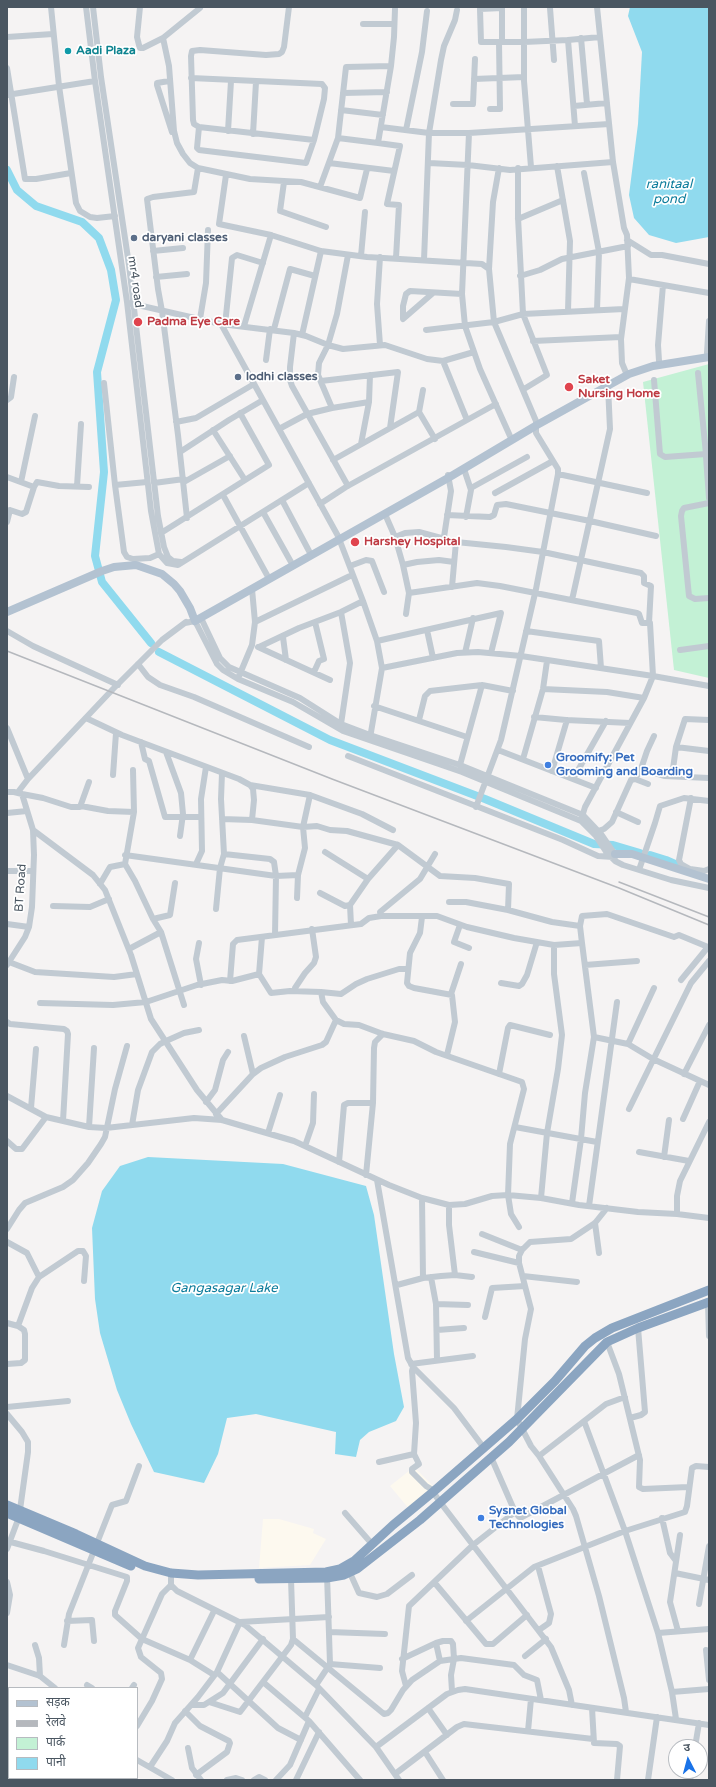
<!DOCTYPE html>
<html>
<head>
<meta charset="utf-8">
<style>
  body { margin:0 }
  #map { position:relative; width:716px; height:1787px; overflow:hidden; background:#f5f3f3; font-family:"Varela Round","Noto Sans Devanagari",sans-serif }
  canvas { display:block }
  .frame { position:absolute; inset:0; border:8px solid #4a5661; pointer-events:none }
  .legend { position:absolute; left:8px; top:1687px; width:130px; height:92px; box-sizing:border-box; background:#fff; border:1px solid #b7bbc0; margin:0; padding:5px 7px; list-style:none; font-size:12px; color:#4a5661 }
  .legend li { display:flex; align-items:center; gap:8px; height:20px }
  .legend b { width:20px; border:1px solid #b7bbc0 }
  .north { position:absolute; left:668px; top:1739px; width:40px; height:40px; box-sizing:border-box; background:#fff; border:1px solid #b7bbc0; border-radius:50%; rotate:354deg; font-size:11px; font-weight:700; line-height:16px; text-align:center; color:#4a5661 }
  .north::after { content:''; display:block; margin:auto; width:14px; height:18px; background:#1a73e8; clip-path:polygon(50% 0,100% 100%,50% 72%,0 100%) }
</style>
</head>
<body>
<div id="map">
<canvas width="716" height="1787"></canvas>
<div class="frame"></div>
<ul class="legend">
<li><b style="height:5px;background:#b3c2d1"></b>सड़क</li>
<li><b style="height:5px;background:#b5b8bd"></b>रेलवे</li>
<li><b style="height:11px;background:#c3f1d5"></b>पार्क</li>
<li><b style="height:11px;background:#90daee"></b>पानी</li>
</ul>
<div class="north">उ</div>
</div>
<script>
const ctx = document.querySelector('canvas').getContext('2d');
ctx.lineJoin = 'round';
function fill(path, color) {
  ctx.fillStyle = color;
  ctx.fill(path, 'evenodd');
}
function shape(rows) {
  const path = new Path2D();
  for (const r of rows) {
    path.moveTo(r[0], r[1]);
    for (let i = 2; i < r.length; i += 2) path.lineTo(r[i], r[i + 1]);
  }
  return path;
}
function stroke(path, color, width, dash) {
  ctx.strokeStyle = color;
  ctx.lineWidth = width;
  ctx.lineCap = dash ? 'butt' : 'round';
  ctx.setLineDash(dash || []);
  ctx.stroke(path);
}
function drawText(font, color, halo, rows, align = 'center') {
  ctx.font = font + ' "Varela Round",sans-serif';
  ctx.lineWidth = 3.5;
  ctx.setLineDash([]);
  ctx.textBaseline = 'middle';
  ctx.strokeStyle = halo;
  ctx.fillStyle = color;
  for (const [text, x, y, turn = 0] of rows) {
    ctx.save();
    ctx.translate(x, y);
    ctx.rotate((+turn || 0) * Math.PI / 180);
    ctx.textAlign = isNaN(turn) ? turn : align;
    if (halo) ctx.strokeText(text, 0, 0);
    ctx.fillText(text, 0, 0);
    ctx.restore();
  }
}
fill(shape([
  [414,1467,435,1488,410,1510,390,1486],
  [263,1519,279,1519,314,1529,313,1533,326,1539,310,1565,259,1568]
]), '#fdf9ef');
fill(shape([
  [709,364,709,678,674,670,643,382]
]), '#c3f1d5');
fill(shape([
  [630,7,709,7,709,237,676,243,649,235,634,218,629,195,638,124,642,52,628,16],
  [148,1157,283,1164,366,1186,374,1215,394,1354,404,1407,396,1421,369,1432,360,1440,356,1457,335,1454,336,1432,256,1414,227,1418,218,1454,204,1483,154,1472,131,1424,117,1390,100,1333,95,1299,92,1228,102,1191,120,1166]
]), '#90daee');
stroke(shape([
  [7,170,17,190,36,206,82,222,99,238,111,270,116,300,97,372,104,472,95,556,102,582,151,643],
  [159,652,330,740,485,799,594,844,613,845,640,853],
  [650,855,666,860,684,868]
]), '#90daee', 8);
stroke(shape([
  [51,7,59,86,76,203,80,211,90,217,97,218,115,216],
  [86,7,95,81,127,302,151,511,159,554,167,563,178,565,309,483],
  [93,7,101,77,129,265,158,516,164,547,168,557,173,561,181,562],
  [140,7,137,37,139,45,140,48,143,48,163,38,200,8],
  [289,7,284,47,282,52,279,54,266,55,200,50,192,51,191,56,193,120,194,124,199,127,314,140],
  [524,7,524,81,531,167],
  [597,7,613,162,624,228,627,235,629,278,621,339,622,363,627,375],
  [550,8,554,60],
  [395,9,394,37,391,66,378,143,400,146,387,204,399,205,396,258],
  [363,24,394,24],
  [7,37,53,34],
  [163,38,169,66,174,131,177,143,183,154,190,163,198,168,250,179,301,182,360,198,367,169],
  [581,38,587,104],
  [568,40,600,37],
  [502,42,502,8,480,9,481,42,524,42,568,40,575,126],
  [7,68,25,179,36,179,71,173],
  [191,78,322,84,325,88,324,99,314,140,306,163,199,150,197,148,199,127],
  [474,79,524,77],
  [169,81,157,83,157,85,172,132],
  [343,93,387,92],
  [7,95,95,81],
  [453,104,473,104,475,59],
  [574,106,607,103],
  [490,109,500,109,499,42],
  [341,110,383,115],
  [381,127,429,133,469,133],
  [406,130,422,52,427,11],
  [228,131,231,81],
  [253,134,256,82],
  [338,138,378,143],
  [329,163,394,171],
  [429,163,468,165,510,170,613,162],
  [557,166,570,241,568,311],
  [518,168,518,217,523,314,547,375,524,389],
  [584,173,599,252,597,310],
  [226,175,219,224,271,235,321,251,367,257,482,264,489,269,494,322,536,421,536,433,558,469,558,474,536,589,501,740,476,807],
  [284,182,280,211,326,227],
  [320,187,338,138,346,67,391,66],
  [518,219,563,200],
  [627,240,651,255,662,255,709,264],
  [153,251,183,248],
  [361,256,365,212],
  [380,257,377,304,380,345],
  [424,260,429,133,441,60,444,46,455,20,457,10],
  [489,269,493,202,499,168],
  [520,276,540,270,562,259,628,246],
  [156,277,187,274],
  [629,279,709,293],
  [433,293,403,319,403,306,406,294,410,291,462,294],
  [129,303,221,324,338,536,363,601,377,641,382,668,370,738],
  [200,319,206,283,208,230],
  [221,324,294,333,306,336,328,345,343,349,385,345,427,359,443,361,467,420],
  [225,325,232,258,237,255,263,263],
  [244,326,271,235],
  [274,329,290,269,315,276],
  [426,330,494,322,523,314,624,309],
  [294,333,290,367,290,380,292,386,348,486],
  [302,335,321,251],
  [533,341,621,337],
  [707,353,709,321],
  [266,360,270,329],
  [443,361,474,352],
  [659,361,658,345,663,285],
  [654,380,660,454,665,457,706,454,698,373],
  [321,381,398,372,390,428],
  [104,383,115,485,124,552,127,557,133,559,150,558,159,554],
  [7,400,11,397,14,377],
  [332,408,318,375,319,363,328,345,337,314,348,255],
  [419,412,423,390],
  [176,422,196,418,254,384],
  [279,429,307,414,332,408,369,402],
  [213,430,245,480],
  [510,436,480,369,465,326,462,294,469,133,609,124],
  [361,444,369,402,370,375],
  [180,452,229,420,263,400],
  [709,454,706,454,706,457,709,498],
  [333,460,419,412,435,439],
  [464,469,471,490,466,517],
  [558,474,647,493],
  [7,477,34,487],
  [21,482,35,416],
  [184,482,230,456],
  [154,483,184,479],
  [115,485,147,482],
  [77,486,81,424],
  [471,488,527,457],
  [495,493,553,461],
  [223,495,267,575],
  [282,500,309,551],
  [709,503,684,508,682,511,681,516,689,596,695,599,709,598],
  [320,504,346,487,496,404],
  [263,512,291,562],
  [385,514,395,537,403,565,409,593,406,614],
  [447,515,490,517,494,515,497,505,506,504,590,521,656,536],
  [187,518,178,435,162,311,158,289,147,199,153,197,194,192,198,168],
  [7,522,10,510,22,514,26,512,34,487,37,482,59,486,89,487],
  [161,533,269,465,240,413],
  [395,537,405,533,419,532,456,542,506,547,543,552,641,573,644,576,644,583,651,586,649,623],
  [444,537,451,491,448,475],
  [403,565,417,562,439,560,454,562],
  [350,566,366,560,372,561,384,592],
  [452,587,456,542],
  [409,593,477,583,500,586,637,613,639,614,642,623,650,623,653,676,644,698,585,807,582,817],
  [572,600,610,429,608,386],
  [341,612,350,663,341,724],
  [201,618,220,658,229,667,300,698,341,724,370,735,460,765,583,815,601,834,616,856],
  [255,622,352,575],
  [185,623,195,621,217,664,223,670,238,679,293,702,343,731,462,772,581,821,596,836,607,853,615,861,623,865,671,880,709,888],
  [427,630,433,658],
  [7,631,33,646,118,685],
  [526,631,599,641,601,668],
  [283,637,286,660],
  [377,641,501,613,491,653],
  [258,647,330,680],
  [259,647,299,628,341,612,363,601],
  [680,650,709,646],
  [465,653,473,618],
  [138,664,148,677,160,685,194,697,309,747],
  [382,668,457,653,478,652,521,656,653,676,709,686],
  [314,672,319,661,324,659,315,622],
  [239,676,252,645,255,622,252,589],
  [543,689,607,692,644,698],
  [374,706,467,737],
  [534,717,566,720,630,723],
  [86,718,122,735,239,779,250,785,253,789,254,800,252,820],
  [419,720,425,696,430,691,482,685,513,691],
  [7,728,28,779],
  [141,742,145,759,149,761,165,817,200,817],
  [676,747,709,751],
  [498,750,596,788],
  [166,752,181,793,183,814,180,836],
  [348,756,563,840,598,856,613,857],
  [523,759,543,689,547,661],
  [460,765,482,685],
  [641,769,664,776,709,778],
  [133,770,134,812,125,864,135,881,153,919,161,932,184,1005],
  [552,771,567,720],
  [113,775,116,733],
  [672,776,676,747,685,719,709,720],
  [573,779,606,721],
  [635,779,648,784],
  [250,785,310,795,362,814,393,830],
  [7,792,14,792,22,794,33,830,93,875,105,890,131,955,151,1019,197,1090,222,1120],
  [18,792,28,779,113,689,162,640,186,622],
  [22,794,43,798,71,807,80,807,89,782],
  [691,798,679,860,681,864,690,869,704,871,709,869],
  [81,806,108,811,134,812],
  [616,812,638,822],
  [7,813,27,811],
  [222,819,252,820,303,827,317,826,330,830,347,831,398,845,440,876,475,878,509,884,508,910,552,922,580,926],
  [598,831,604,829,612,822,631,780,635,779,641,769,647,751,654,736],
  [325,852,368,879],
  [224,854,270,859,274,862,276,876,275,935],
  [125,855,276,876,298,875],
  [196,864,202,851,201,799,206,767],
  [640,867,655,823,660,806,684,798,709,801],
  [7,871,33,871],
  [100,884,110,867,125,864],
  [320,893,345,906,350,905,368,879,398,845],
  [297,898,298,875,305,848,303,827,310,795],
  [449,902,466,902,508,910],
  [350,905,351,925],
  [53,906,90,907,109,899],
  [216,909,220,868,224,854,221,799,222,773],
  [381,916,380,912,420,879,435,854],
  [422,917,420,933,410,953,407,983,409,986,414,988,452,995,455,1022,447,1055],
  [153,919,170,915,175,883],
  [7,924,29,927],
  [460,925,454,942,469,948],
  [199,943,196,959,201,985],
  [129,949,161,932],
  [9,962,35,972,114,977,137,974],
  [7,965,25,937,29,927,32,907,34,855,33,830],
  [585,965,637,961],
  [408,969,399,969,367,979,356,984,341,994,321,992,323,1002,336,1020,344,1024,359,1025,383,1034,414,1041,436,1052,522,1082,524,1089,510,1144,508,1195,511,1214,519,1227],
  [259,974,262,937],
  [230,981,233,944,237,940,361,924,369,918,381,916,437,916,467,927,514,938,554,945,582,943],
  [501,983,519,986,522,984,527,975,537,942],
  [295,991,295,988,305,973,314,963,316,957,312,929],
  [451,994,461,964],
  [40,1003,113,1005,146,1002,197,985,222,980,232,981,259,974,271,993,290,991,321,992],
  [7,1022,10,1024,64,1029,67,1031,68,1034,63,1121],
  [244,1036,253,1074],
  [594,1037,628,1044,653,1059,709,1085],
  [628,1044,654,988],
  [499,1074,508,1028,510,1025,550,1035],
  [684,1074,709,1025],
  [7,1096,46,1117,89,1127,106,1128,194,1118,222,1120,294,1141,389,1185,422,1198,449,1205,465,1204,492,1196,508,1195,541,1198,579,1205,638,1212,677,1214,709,1218],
  [206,1102,215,1090,223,1060,228,1052],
  [31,1108,36,1049],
  [629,1109,691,983,709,961],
  [216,1114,253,1074,261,1068,285,1057,322,1045,326,1042,336,1020],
  [683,1119,700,1081],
  [132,1125,138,1090,152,1052,160,1044,166,1041,184,1033,199,1030],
  [89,1127,94,1048],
  [515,1127,597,1142],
  [268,1133,280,1095],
  [7,1141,16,1149,22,1149,46,1117],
  [305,1146,313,1123,314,1094],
  [639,1152,689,1161],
  [664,1157,669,1120],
  [339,1162,344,1105,348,1103,373,1103],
  [366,1175,373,1103,374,1048,375,1042,383,1034],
  [377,1180,408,1358,413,1367,454,1408,484,1448],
  [422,1198,423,1278],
  [541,1198,547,1133,558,1069,562,1035,554,974,554,945],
  [572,1203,581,1139,585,1093,594,1037,582,943,580,926,582,916,607,914,674,937,679,935,708,947,681,980],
  [449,1205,449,1225,455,1275],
  [589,1206,617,1002],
  [607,1208,595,1223,571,1239,530,1242,522,1250,519,1256,519,1263,531,1309,525,1339,517,1419,531,1446,539,1456,573,1509,576,1516,599,1596,624,1698,626,1712],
  [677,1214,677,1196,680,1181,709,1122],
  [595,1223,599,1253],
  [7,1229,19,1210,25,1203,63,1187,73,1180,88,1163,101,1144,105,1137,115,1089,127,1046],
  [482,1234,522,1250],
  [7,1242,27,1253,39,1277],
  [474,1252,519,1263],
  [523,1276,577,1282],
  [431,1277,436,1304,437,1360],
  [397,1285,423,1278,441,1276,455,1275,472,1277],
  [708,1303,709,1336],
  [436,1304,468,1305],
  [485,1317,492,1288,525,1286],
  [7,1323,18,1326,24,1330,25,1334,25,1360,21,1363,7,1364],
  [18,1326,32,1288,39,1277,78,1251,83,1251,86,1256,84,1281],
  [437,1330,464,1328],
  [607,1342,619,1374,640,1460,639,1487,643,1489,688,1487],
  [411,1364,473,1356],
  [7,1407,68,1401],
  [7,1414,22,1432,28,1442,28,1452,19,1517,7,1549],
  [630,1418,641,1415,645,1412,638,1328],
  [584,1421,625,1531,658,1633,672,1692,676,1719],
  [414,1454,419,1464,412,1469,412,1472,426,1486,431,1489,440,1502,551,1647,569,1690,572,1705],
  [539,1456,606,1404,625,1397],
  [491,1457,515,1512,519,1517,522,1517,639,1455],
  [379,1462,414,1454,416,1423,412,1371,413,1367],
  [345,1513,372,1544],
  [662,1518,670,1553,676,1561],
  [7,1541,44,1551,127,1577,127,1581,115,1611,115,1615,142,1639,190,1660,214,1675],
  [538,1566,551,1614,549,1623,539,1630],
  [171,1573,171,1585,177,1591,245,1625,316,1685,376,1747,399,1780],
  [350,1573,359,1593,377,1597,387,1594,412,1575],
  [675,1573,709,1580],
  [7,1582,10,1595,7,1613],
  [434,1582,486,1644,493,1644,527,1615],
  [699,1604,709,1546],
  [67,1621,92,1620,94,1641],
  [466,1621,534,1567,625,1531,685,1512,687,1506,692,1468,696,1466,709,1467],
  [678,1631,670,1602,680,1535],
  [329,1632,385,1634],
  [658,1633,709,1629],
  [293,1639,384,1714,388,1713,391,1710,403,1690,412,1680,440,1661,461,1658,514,1665,524,1675,537,1680,541,1700],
  [436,1643,440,1661],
  [35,1645,39,1658,40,1676],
  [64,1645,69,1614,112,1505,126,1501,139,1466],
  [706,1650,709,1680],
  [525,1656,546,1639],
  [402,1659,436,1643,443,1641,451,1641,453,1644,454,1659,451,1675,452,1691],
  [190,1660,214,1611],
  [330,1664,380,1668],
  [7,1665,40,1676,55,1688],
  [217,1672,278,1728,301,1740],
  [263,1682,309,1721,360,1780],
  [87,1685,92,1688],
  [316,1685,330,1664,327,1575],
  [406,1686,402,1671,409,1606,473,1545,515,1512],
  [132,1688,134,1685],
  [7,1692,9,1693],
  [672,1692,709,1689],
  [209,1702,240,1712,291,1645,293,1639,291,1579],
  [191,1705,204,1705,223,1693,263,1639],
  [428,1708,447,1735],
  [592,1708,594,1743,617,1744,620,1746,617,1780],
  [185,1711,200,1726,229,1741,230,1743,227,1752,196,1775],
  [305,1717,319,1689],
  [137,1726,152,1701,162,1679,161,1673,141,1657,138,1648,162,1594,171,1585],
  [7,1729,9,1729],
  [528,1731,531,1699],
  [7,1743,9,1746],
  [376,1747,447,1694,458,1690,465,1689,709,1725],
  [695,1747,699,1723],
  [188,1748,192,1768,201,1780],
  [425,1752,443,1780],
  [137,1760,172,1780],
  [150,1767,167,1741,175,1723,198,1697,217,1672,240,1622,329,1617],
  [395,1774,457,1727,464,1724,593,1739],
  [9,1778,15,1780],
  [22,1778,23,1780],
  [47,1778,50,1780],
  [80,1780,81,1778],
  [227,1780,236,1778,242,1780],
  [254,1780,259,1777,265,1780],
  [276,1780,290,1765,309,1721],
  [296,1780,319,1732],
  [648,1780,657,1717],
  [690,1780,692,1771]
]), '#c1cad2', 6);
stroke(shape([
  [7,612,102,571,114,567,136,565,162,574,174,584,180,591,190,608,195,621,448,478,537,425,629,374,653,366,709,357],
  [615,854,632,854,709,879]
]), '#b3c2d1', 8);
stroke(shape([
  [7,1505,76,1534,145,1566,171,1573,198,1575,326,1572,340,1569,354,1561,393,1525,433,1492,517,1419,555,1381,585,1346,595,1338,612,1328,709,1290],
  [7,1513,131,1566],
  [259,1579,327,1578,344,1575,357,1569,420,1520,509,1442,607,1342,638,1328,709,1302]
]), '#8ba5c1', 9);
stroke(shape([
  [7,651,332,779,619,888,709,925],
  [619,882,709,917]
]), '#b5b8bd', 1.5);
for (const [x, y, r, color] of [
  [68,51,4,"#0f9aa8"],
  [134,238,4,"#5c6f8a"],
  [138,322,5,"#e0444e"],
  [238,377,4,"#5c6f8a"],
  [569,387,5,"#e0444e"],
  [355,542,5,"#e0444e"],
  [548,765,4,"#3f7fe0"],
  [481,1518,4,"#3f7fe0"]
]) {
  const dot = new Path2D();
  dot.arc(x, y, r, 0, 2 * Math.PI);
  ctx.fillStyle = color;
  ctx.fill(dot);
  stroke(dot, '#fff', 1.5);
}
drawText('bold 12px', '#0d838f', '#fff', [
  ["Aadi Plaza",76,51]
], 'left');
drawText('bold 12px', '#4e5e75', '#fff', [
  ["daryani classes",142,238],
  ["lodhi classes",246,377]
], 'left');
drawText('12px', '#4a5661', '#fff', [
  ["mr4 road",135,282,82],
  ["BT Road",21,888,-86]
]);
drawText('bold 12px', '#be3a42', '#fff', [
  ["Padma Eye Care",147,322],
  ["Saket",578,380],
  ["Nursing Home",578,394],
  ["Harshey Hospital",364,542]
], 'left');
drawText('bold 12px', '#366cbe', '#fff', [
  ["Groomify: Pet",556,758],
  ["Grooming and Boarding",556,772],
  ["Sysnet Global",489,1511],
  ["Technologies",489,1525]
], 'left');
drawText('italic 13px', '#0c7c9b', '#fff', [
  ["ranitaal",669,185],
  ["pond",669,200],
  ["Gangasagar Lake",224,1289]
]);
</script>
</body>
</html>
